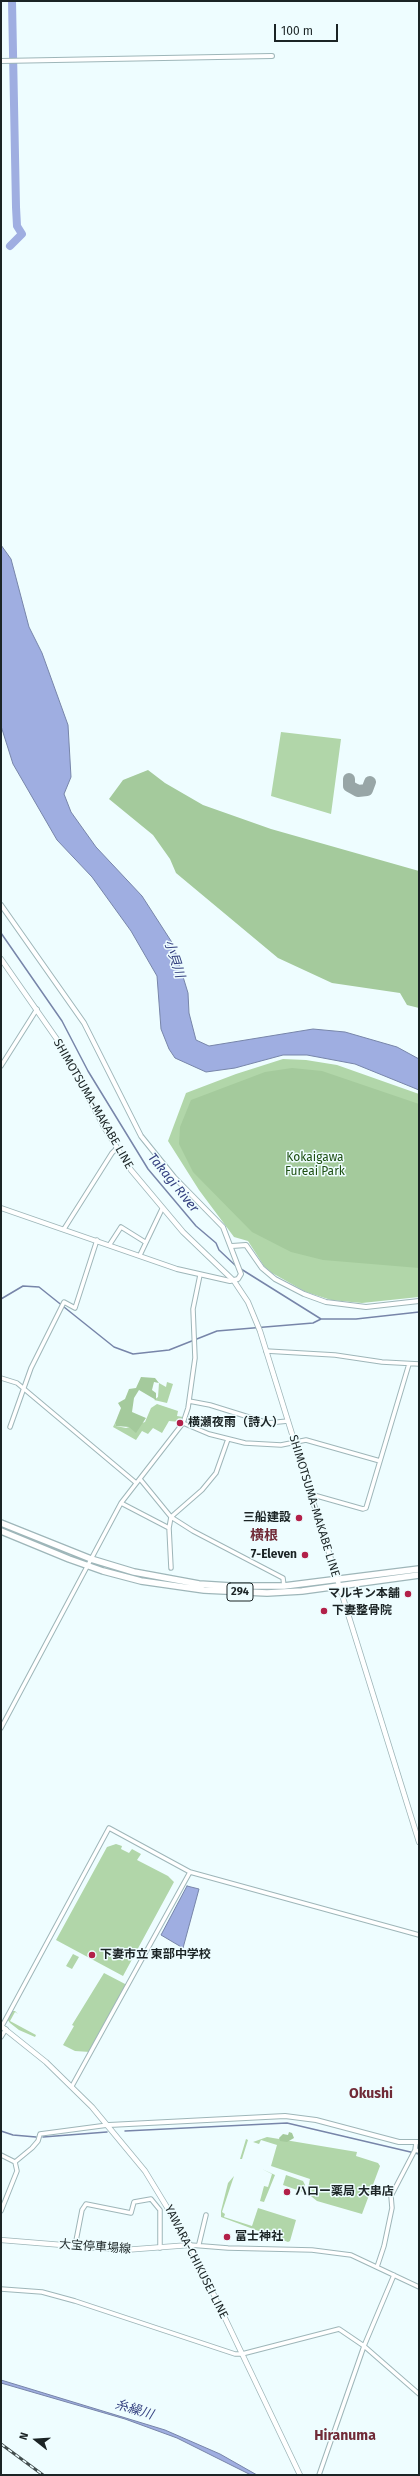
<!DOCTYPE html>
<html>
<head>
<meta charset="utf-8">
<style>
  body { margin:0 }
  #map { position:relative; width:420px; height:2476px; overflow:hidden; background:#eefdff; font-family:"Fira Sans",sans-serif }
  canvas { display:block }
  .frame { position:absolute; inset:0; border:2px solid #1b2425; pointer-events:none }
  .north { position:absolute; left:16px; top:2420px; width:40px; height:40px; -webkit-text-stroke:3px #eefdff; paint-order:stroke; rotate:287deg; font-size:11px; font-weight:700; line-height:16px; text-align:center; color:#1b2425 }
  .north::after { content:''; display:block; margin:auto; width:14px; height:18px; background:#1b2425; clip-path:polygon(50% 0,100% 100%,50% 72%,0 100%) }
  .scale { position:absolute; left:274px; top:24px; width:64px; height:18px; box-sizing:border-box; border:2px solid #1b2425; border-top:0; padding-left:5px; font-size:12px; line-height:14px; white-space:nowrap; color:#1b2425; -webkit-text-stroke:3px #eefdff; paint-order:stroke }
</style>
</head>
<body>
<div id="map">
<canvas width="420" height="2476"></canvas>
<div class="frame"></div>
<div class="north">N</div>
<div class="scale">100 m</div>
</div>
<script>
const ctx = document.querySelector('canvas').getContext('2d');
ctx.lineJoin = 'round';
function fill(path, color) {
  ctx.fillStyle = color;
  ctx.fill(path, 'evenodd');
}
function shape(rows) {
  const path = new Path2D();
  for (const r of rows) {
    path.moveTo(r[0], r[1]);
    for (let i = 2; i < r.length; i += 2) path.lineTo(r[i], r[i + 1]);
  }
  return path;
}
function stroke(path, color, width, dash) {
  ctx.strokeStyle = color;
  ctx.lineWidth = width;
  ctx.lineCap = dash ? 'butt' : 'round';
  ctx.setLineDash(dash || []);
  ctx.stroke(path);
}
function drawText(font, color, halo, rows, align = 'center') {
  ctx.font = font + ' "Fira Sans","Noto Sans JP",sans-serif';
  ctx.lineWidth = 3;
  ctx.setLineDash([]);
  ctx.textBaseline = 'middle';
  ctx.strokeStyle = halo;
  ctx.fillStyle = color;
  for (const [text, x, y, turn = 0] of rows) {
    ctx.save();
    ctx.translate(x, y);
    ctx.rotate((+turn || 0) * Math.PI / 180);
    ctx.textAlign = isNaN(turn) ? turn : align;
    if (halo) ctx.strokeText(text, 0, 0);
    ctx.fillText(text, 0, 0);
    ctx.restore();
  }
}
fill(shape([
  [281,732,341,739,331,814,271,796],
  [283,1059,306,1060,337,1065,419,1094,419,1297,362,1303,331,1300,306,1292,272,1273,264,1266,248,1241,234,1237,199,1190,168,1141,186,1093,236,1074],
  [167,1382,173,1384,167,1403,154,1400,158,1397,159,1383,166,1387],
  [157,1404,178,1411,177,1416,183,1417,180,1422,169,1421,162,1433,153,1428,148,1434,142,1431,136,1440,113,1427,115,1423,116,1426,126,1428,145,1422,151,1408],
  [116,1844,122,1846,121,1849,129,1853,132,1849,141,1854,137,1860,168,1876,174,1882,123,1976,56,1940,107,1847],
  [73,1954,79,1957,72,1969,66,1966],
  [104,1973,127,1985,90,2052,75,2051,63,2045,74,2026,72,2025],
  [12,2011,15,2011,18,2014,15,2012,10,2021,36,2035,35,2037,19,2030,10,2023,7,2019],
  [267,2137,357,2152,356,2156,378,2163,380,2166,362,2214,317,2201,307,2193,310,2179,271,2166,277,2145,261,2140,259,2144,253,2142],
  [246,2139,248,2140,242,2159,240,2159],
  [262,2169,275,2175,264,2202,260,2201,264,2186,268,2187,272,2174],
  [286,2175,303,2181,305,2185,303,2192,283,2185],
  [234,2176,222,2212,225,2214,224,2217,252,2226,258,2208,296,2220,290,2241,288,2242,221,2217,221,2211,228,2183]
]), '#b1d6a9');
fill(shape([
  [148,770,165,783,203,805,271,829,419,871,419,1008,407,1005,400,993,332,983,278,958,176,873,170,859,153,835,109,799,123,780],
  [292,1068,322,1071,419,1104,419,1268,323,1260,291,1252,252,1232,193,1172,179,1144,180,1127,191,1100,265,1072],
  [141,1377,155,1378,159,1383,154,1382,152,1390,156,1393,156,1400,139,1390,134,1398,132,1412,146,1418,136,1433,129,1427,116,1426,115,1423,121,1408,118,1403,125,1399,129,1389,136,1388],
  [289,2132,292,2133,294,2138,287,2142,280,2141,279,2138,283,2134,288,2135]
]), '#a4ca9c');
const water = shape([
  [1,545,11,559,29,627,42,653,68,725,71,777,64,794,71,812,96,847,142,896,173,944,188,993,189,1013,196,1040,209,1046,313,1029,345,1032,397,1047,419,1059,419,1090,355,1064,307,1055,283,1055,235,1068,206,1072,175,1058,169,1049,161,1029,157,976,131,931,92,877,57,840,13,764,1,726,1,545],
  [187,1886,199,1889,183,1948,161,1935,187,1886],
  [1,2380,165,2430,220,2454,257,2475,251,2475,177,2438,125,2419,1,2383,1,2380]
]);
fill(water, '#9faee1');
stroke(water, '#7785a9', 1);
stroke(shape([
  [1,933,62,1021,88,1071,148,1169,196,1226,216,1243,219,1250,236,1266],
  [241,1269,321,1319,356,1319,419,1312],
  [1,1299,23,1286,39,1287,114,1347,133,1354,169,1350,217,1331,313,1323,321,1319],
  [1,2131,13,2135,36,2137],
  [125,2131,287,2123,419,2154],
  [43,2137,107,2132]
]), '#7785a9', 1.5);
stroke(shape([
  [10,246,22,234,17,226,16,207,12,1]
]), '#9faee1', 8);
stroke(shape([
  [349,779,349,786,358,791,367,790,370,782]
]), '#98a6a7', 12);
const minor = shape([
  [1,1066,37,1009],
  [64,1229,112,1153,117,1148],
  [110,1244,121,1227,145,1242],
  [140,1255,162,1209],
  [266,1351,335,1355,382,1362,419,1364],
  [1,1378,17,1383,135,1482],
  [189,1401,210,1405,268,1423,288,1421],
  [183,1423,209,1434,245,1443,281,1445,306,1440,380,1461],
  [10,1427,31,1368,64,1302,75,1308,97,1240],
  [228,1439,216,1473,202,1490,171,1517,193,1531,283,1578,284,1586],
  [140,1479,171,1517,169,1528,171,1568],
  [310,1494,363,1509,366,1508,409,1364],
  [121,1503,169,1528],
  [1,1728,121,1503,183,1423,188,1408,195,1358,193,1309,200,1275],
  [190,1872,419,1935],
  [2,2026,109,1828,190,1872,72,2086],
  [1,2037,6,2029],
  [416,2143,415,2150,419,2151],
  [1,2155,15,2162,17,2171,1,2211],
  [15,2162,32,2148,38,2141,40,2134,108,2125],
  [199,2244,206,2215],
  [190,2245,228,2248,312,2250,351,2255,419,2287],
  [75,2246,82,2210,86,2204,131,2213,134,2202,151,2199,160,2210,160,2248],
  [377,2267,384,2246,392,2208,391,2196,415,2150],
  [1,2289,42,2292,75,2301,235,2354,242,2354,339,2329,364,2346,419,2394],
  [319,2475,364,2346,394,2275]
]);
const tertiary = shape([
  [1,61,272,56],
  [1,905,84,1023,141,1136,174,1177,223,1227,241,1274,238,1279,230,1281,177,1269,1,1208],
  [232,1246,246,1245,262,1268,275,1279,304,1294,326,1302,366,1307,419,1301],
  [109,2125,285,2116,316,2120,399,2142,419,2142]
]);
const secondary = shape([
  [1,959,63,1048,104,1127,131,1170,183,1232,234,1281,248,1302,260,1331,419,1842],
  [1,2026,46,2062,92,2107,145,2171,190,2245,300,2475],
  [1,2240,124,2250,190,2245]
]);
const trunk = shape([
  [1,1523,91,1559,134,1572,199,1584,231,1586,284,1586,419,1569],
  [1,1531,69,1559,103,1571,141,1581,204,1590,267,1593,302,1591,419,1575]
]);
stroke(minor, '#9eb6b9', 5.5);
stroke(tertiary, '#9eb6b9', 6);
stroke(secondary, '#9eb6b9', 6);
stroke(trunk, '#9eb6b9', 8);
stroke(minor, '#fff', 3.5);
stroke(tertiary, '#fff', 4);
stroke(secondary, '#fff', 4.5);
stroke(trunk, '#fff', 5.5);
const rail = shape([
  [1,2444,43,2475]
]);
stroke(rail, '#434e4f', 3);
stroke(rail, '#eefdff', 1.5, [4.5]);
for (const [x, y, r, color] of [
  [180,1423,4,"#b22049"],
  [299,1518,4,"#b22049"],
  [305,1555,4,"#b22049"],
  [408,1594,4,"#b22049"],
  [324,1611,4,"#b22049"],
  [92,1955,4,"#b22049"],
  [287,2192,4,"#b22049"],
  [227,2237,4,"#b22049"]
]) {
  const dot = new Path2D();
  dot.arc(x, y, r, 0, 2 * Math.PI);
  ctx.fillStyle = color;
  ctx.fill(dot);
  stroke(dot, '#eefdff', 1.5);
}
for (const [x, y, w] of [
  [240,1592,26]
]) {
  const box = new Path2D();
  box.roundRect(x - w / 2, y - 9, w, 18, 3);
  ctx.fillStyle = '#eefdff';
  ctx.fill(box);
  stroke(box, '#1b2425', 1);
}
drawText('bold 11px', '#1b2425', null, [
  ["294",240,1592]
]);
drawText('12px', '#1b2425', '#eefdff', [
  ["SHIMOTSUMA-MAKABE LINE",93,1104,60],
  ["SHIMOTSUMA-MAKABE LINE",314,1506,73],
  ["大宝停車場線",95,2247,4],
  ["YAWARA-CHIKUSEI LINE",196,2262,63]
]);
drawText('12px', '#1f5013', '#eefdff', [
  ["Kokaigawa",315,1158],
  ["Fureai Park",315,1172]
]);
drawText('bold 12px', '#1b2425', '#eefdff', [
  ["横瀬夜雨（詩人）",188,1423],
  ["三船建設",291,1518,"right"],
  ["7-Eleven",297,1555,"right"],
  ["マルキン本舗",400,1594,"right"],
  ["下妻整骨院",332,1611],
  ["下妻市立 東部中学校",100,1955],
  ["ハロー薬局 大串店",295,2192],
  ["富士神社",235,2237]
], 'left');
drawText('italic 13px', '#364281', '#eefdff', [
  ["小貝川",174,959,72],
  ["Takagi River",173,1183,51],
  ["糸繰川",134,2410,17]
]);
drawText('bold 14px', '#702a37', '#eefdff', [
  ["横根",264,1536],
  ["Okushi",371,2094],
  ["Hiranuma",345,2436]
]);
</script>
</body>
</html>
